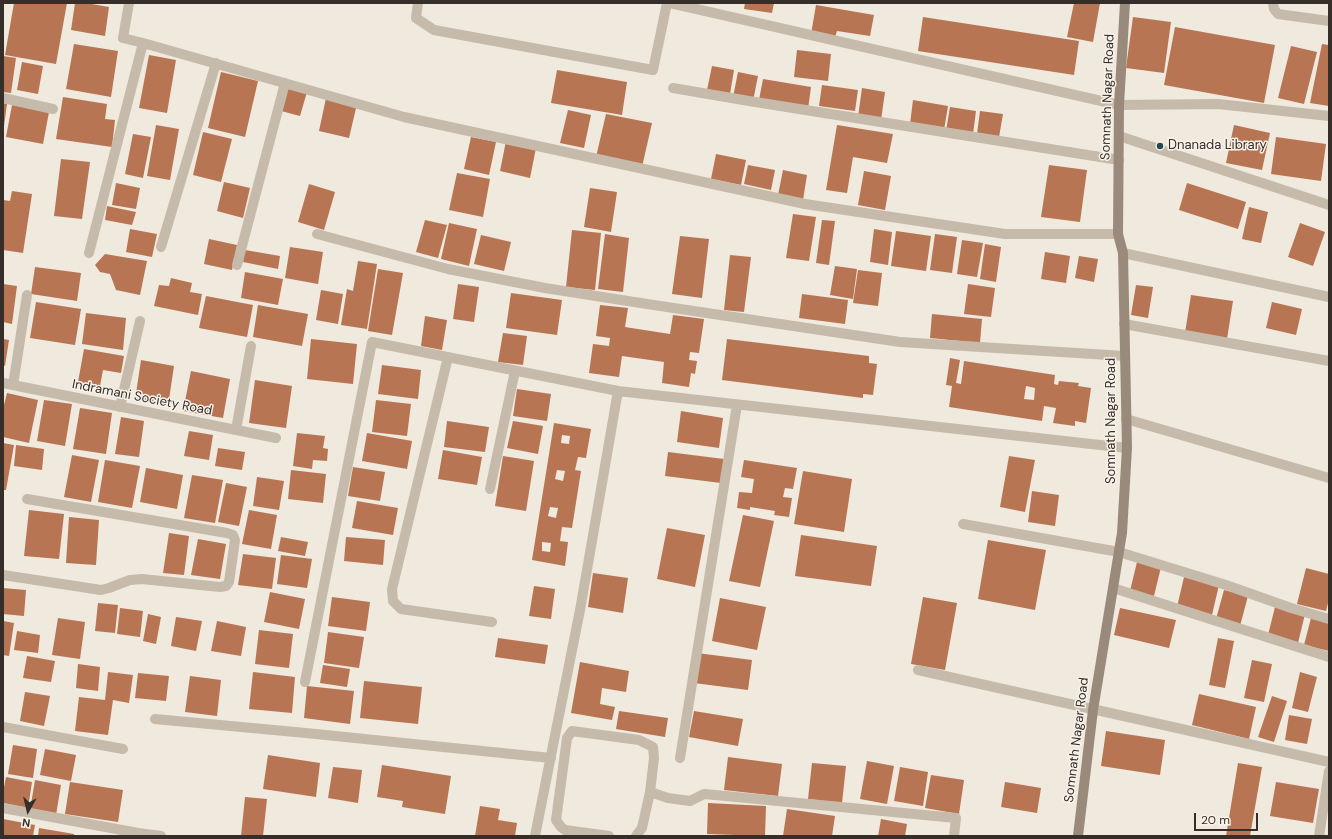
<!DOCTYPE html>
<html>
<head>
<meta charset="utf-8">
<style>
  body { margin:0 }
  #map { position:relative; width:1332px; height:839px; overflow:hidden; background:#efe9de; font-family:"DM Sans",sans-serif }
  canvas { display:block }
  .frame { position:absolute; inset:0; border:4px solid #352e29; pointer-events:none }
  .north { position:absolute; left:8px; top:791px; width:40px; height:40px; -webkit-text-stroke:3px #f8f2e9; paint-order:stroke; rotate:188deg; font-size:11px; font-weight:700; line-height:16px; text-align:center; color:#352e29 }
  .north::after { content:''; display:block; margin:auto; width:14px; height:18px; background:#352e29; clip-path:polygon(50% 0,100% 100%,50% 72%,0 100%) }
  .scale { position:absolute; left:1194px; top:813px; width:64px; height:18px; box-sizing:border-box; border:2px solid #352e29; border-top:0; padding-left:5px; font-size:12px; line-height:14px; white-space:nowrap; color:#352e29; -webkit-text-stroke:3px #f8f2e9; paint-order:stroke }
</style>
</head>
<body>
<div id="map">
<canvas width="1332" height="839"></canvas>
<div class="frame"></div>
<div class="north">N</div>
<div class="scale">20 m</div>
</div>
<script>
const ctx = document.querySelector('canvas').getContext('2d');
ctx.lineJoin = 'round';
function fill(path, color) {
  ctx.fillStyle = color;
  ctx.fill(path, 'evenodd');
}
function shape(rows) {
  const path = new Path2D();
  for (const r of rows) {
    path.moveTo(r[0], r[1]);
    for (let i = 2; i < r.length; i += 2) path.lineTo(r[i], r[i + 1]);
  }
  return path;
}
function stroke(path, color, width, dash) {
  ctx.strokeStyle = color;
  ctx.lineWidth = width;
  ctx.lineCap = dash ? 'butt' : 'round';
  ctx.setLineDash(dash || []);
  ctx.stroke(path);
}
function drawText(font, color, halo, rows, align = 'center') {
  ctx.font = font + ' "DM Sans",sans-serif';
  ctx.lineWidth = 3;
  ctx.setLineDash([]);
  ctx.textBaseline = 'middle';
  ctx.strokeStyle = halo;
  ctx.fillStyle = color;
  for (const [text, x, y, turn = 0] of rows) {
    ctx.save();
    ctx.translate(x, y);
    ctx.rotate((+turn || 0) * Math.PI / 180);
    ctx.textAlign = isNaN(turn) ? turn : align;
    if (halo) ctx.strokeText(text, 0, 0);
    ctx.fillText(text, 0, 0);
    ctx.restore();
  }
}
fill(shape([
  [14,3,67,3,56,64,5,55],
  [75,3,86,3,109,7,105,36,71,30],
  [745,3,774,3,772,13,744,9],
  [1074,3,1100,3,1093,42,1067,37],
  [816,5,874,15,870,36,837,31,835,37,811,34],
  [923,17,1079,41,1074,75,918,51],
  [1133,17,1171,22,1164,73,1126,68],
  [1175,27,1275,45,1264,103,1164,85],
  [74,44,118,51,111,97,66,89],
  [1322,44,1329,45,1329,106,1310,103],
  [1291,46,1317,52,1304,104,1278,98],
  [797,50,831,54,828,81,794,77],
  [149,55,176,60,167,113,139,108],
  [3,56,16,58,11,93,3,92],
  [22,62,43,66,38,94,17,90],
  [712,66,734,70,730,94,707,90],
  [557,70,627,82,622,115,551,103],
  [221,72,258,81,245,137,208,128],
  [738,72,758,76,753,101,733,97],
  [763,79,811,87,808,109,759,100],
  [822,85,858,90,855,111,819,106],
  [288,87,307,92,300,116,281,111],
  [862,88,885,92,881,120,858,117],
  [63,97,107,104,105,119,115,120,112,147,56,139],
  [326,98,357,104,349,138,319,131],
  [913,100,948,106,944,130,910,124],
  [3,103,7,104,4,126,3,126],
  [12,105,49,112,43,144,6,137],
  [950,107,976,111,973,134,946,131],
  [568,110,591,115,584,148,560,143],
  [980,111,1003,114,999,137,977,134],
  [606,114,652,123,642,167,596,157],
  [156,125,179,129,170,180,147,176],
  [837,125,893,134,887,163,853,157,847,193,826,190],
  [1234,125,1270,133,1262,170,1226,163],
  [203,132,232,139,221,182,193,175],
  [133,134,151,137,143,178,125,174],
  [471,137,496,142,489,175,464,169],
  [1276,137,1326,144,1321,181,1271,174],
  [506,141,536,148,530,178,500,171],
  [716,154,746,160,741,185,711,179],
  [61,159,90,162,82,219,54,216],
  [748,165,775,170,771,190,744,184],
  [1049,165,1087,170,1080,222,1041,217],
  [783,170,807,175,803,200,778,195],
  [864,171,891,176,885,210,858,205],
  [457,173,490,179,483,217,449,210],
  [224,182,250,188,243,218,217,211],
  [116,183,140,188,136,209,112,205],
  [1187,183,1246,202,1238,229,1179,210],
  [309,184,335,192,324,230,298,222],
  [590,188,617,192,611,232,584,227],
  [12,191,32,194,23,253,3,250,3,200,10,201],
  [107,206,136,212,132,225,105,220],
  [1249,207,1268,212,1261,243,1242,239],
  [793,214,816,217,809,261,786,258],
  [425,220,447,225,438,258,416,252],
  [822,220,835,221,829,265,816,263],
  [449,223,477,229,469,266,441,259],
  [1300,223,1325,232,1313,266,1288,257],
  [130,229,157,234,152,257,126,252],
  [874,229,892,232,888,265,870,262],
  [572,230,601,233,595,290,566,287],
  [896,231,931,236,926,271,891,266],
  [605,234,629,238,623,292,598,289],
  [935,234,957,237,952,273,930,270],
  [481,235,511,242,504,271,474,264],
  [680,236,709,239,702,298,672,294],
  [209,239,237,245,232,270,204,264],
  [962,240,983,243,977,277,957,274],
  [985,244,1001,247,996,282,980,279],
  [290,247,323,252,318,284,285,278],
  [245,250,280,256,278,269,243,262],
  [1045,252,1070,256,1066,283,1041,279],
  [105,254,147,261,140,295,116,290,110,274,100,272,95,265],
  [730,255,751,257,744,312,724,310],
  [1079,256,1098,259,1094,282,1075,278],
  [358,261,377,264,367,329,341,325,347,289,353,291],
  [835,266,857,269,853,299,830,295],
  [35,267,81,273,77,301,31,294],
  [378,269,403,273,392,335,368,331],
  [858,270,882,273,878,306,853,303],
  [245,272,283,279,278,305,241,298],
  [171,278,192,283,190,292,202,294,198,315,154,306,159,285,169,286],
  [3,284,17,286,12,324,3,322],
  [458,284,479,287,474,322,453,319],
  [968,284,995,288,991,317,964,314],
  [1136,285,1153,287,1148,318,1131,315],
  [321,290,343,294,338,324,316,320],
  [511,293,562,300,557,335,506,328],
  [802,294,848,300,845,324,799,318],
  [1191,295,1233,301,1227,339,1185,333],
  [206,296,253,305,247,337,199,328],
  [36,302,81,309,75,345,30,338],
  [1272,302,1302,309,1296,335,1266,328],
  [258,305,308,314,302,346,253,337],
  [600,305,628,308,625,327,670,334,673,315,704,319,699,353,690,352,689,360,697,361,695,374,691,373,689,387,662,383,664,362,622,356,619,377,589,373,593,344,609,346,610,338,596,336],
  [86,313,126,318,123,350,82,344],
  [932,314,982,319,980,343,930,338],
  [425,316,447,320,442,350,421,346],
  [503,333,527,336,523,365,498,362],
  [3,339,9,340,5,366,3,365],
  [311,339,357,344,353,384,307,379],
  [727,339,869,356,869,363,877,364,873,395,863,394,863,398,722,380],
  [84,349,124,356,121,373,103,370,100,386,78,382],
  [950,358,960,360,956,383,961,384,964,361,1055,375,1054,384,1058,385,1059,381,1079,383,1078,386,1091,388,1086,423,1075,421,1075,426,1053,423,1056,408,1044,406,1042,421,949,407,952,386,946,385],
  [1026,386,1035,388,1034,400,1024,399],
  [141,360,174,366,168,406,135,400],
  [382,365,421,370,418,399,378,394],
  [191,371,230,379,223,418,183,411],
  [255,380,292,386,286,428,249,423],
  [517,389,551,394,547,421,513,416],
  [7,393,38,400,29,443,3,437,3,409],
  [44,400,72,404,65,446,37,441],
  [376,400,411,404,407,436,372,432],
  [80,408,112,413,106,454,73,449],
  [681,411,723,418,719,448,677,442],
  [121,417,144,421,139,457,115,454],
  [447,421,489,427,485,452,444,447],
  [513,421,543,426,538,454,507,448],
  [554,423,591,429,586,458,578,457,575,470,581,471,572,528,562,527,560,541,568,542,565,566,532,560],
  [562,435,570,436,569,444,561,443],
  [557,470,565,471,563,481,555,479],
  [550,507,558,508,556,518,548,516],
  [542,542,551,543,550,552,542,551],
  [189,431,213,435,209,460,184,456],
  [297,433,325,436,323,448,328,449,327,461,313,460,312,469,293,466],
  [367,433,412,441,407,469,362,461],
  [3,443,14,445,6,490,3,490],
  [16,445,44,449,42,470,14,466],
  [218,448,245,452,242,470,215,466],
  [443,450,482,457,477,485,438,479],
  [668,452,724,459,721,483,665,476],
  [72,455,99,460,91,502,64,497],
  [503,456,534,461,526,511,495,506],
  [1009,456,1035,460,1025,512,1000,507],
  [105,460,140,466,132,508,98,502],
  [744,460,797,468,793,489,785,488,783,497,792,498,789,517,774,515,775,511,750,507,750,510,737,508,739,492,752,493,754,479,741,477],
  [353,467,385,472,380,501,348,496],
  [146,468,183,475,177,509,140,502],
  [291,470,326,474,323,503,288,499],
  [803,471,852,479,844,532,794,524],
  [192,475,223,480,215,523,184,518],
  [257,477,284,481,279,510,253,506],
  [226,483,247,487,239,526,218,522],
  [1032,491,1059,495,1055,526,1028,522],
  [357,501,398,508,393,535,352,528],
  [29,510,64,514,59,559,24,556],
  [249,510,277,515,271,549,242,544],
  [743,515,774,521,760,587,729,581],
  [69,517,99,520,96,565,66,563],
  [667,528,705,535,695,587,657,579],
  [169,533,189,536,184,575,163,573],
  [801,535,877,546,871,586,795,576],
  [281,537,308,542,305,556,278,551],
  [346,537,385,540,383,565,344,561],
  [198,539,226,544,220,579,191,575],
  [988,540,1046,550,1035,610,978,599],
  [243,554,276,558,272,589,238,585],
  [281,555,312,559,307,588,277,584],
  [1137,562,1161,567,1154,596,1130,591],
  [1306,568,1329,574,1329,599,1326,611,1297,604],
  [593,573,628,578,623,613,588,607],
  [1184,577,1219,585,1212,615,1177,607],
  [534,586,555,589,551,619,529,616],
  [3,588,26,590,24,616,3,614],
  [1224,590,1248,596,1240,626,1216,619],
  [270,592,305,599,299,629,264,622],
  [332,597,370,602,366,631,328,626],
  [923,597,957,603,945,670,911,664],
  [720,598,766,607,757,650,712,641],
  [98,603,118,605,115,633,95,631],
  [1275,607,1305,614,1298,643,1268,635],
  [120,608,143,611,140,637,117,634],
  [1120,608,1176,620,1169,648,1114,635],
  [148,614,161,617,156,644,143,641],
  [176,617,202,621,196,651,171,646],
  [58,618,85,622,80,659,52,655],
  [1311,618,1329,623,1329,651,1304,645],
  [3,621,14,623,9,656,3,655],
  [217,621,246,627,241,656,211,651],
  [259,630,293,634,289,668,255,664],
  [17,631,40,635,38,653,14,650],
  [328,632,364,637,359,668,324,663],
  [498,638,548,645,545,664,495,657],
  [1218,638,1234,641,1225,688,1209,685],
  [697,653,752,660,748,690,694,683],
  [27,656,55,661,51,682,23,678],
  [1252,660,1272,664,1264,702,1244,698],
  [580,662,629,671,626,692,602,688,600,704,615,707,612,720,571,713],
  [78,664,100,667,98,691,76,688],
  [323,665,350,669,347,687,320,683],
  [108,672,133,675,129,703,113,700,108,735,75,731,79,697,105,700],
  [253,672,295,677,292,713,249,709],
  [1300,672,1317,677,1308,712,1292,708],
  [138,673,169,676,166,701,135,698],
  [190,676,221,680,217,716,185,712],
  [364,681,422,687,418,724,360,718],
  [307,686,354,691,350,724,304,718],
  [25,692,50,696,44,726,20,721],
  [1199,694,1256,707,1249,739,1192,725],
  [1272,696,1287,701,1274,742,1258,737],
  [619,711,668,718,665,737,616,729],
  [694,711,743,719,738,746,689,737],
  [1289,715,1312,719,1307,744,1285,740],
  [1106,731,1165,740,1160,775,1101,766],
  [13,745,37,749,33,778,8,774],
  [45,749,76,755,71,781,40,775],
  [268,755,320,763,316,797,263,789],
  [728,757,782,764,778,796,724,790],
  [867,761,894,766,887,804,860,799],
  [812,763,846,766,842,803,808,799],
  [1238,763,1262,767,1250,836,1226,836],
  [382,765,451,776,445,814,402,807,403,801,377,797],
  [333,767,362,770,358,803,328,798],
  [900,767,928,772,923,806,894,801],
  [931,775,964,780,959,814,925,808],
  [6,777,32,782,28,808,3,803,3,792],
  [35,780,61,785,56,815,30,810],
  [70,782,123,790,118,822,65,814],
  [1005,782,1041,788,1037,813,1001,807],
  [1276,782,1319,789,1313,823,1270,816],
  [245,797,267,799,263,836,241,836],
  [708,803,766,806,765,836,707,834],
  [480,806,500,809,498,820,517,823,515,836,475,836],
  [787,809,835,816,832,836,783,836],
  [3,819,35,825,33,836,3,836],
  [881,819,907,824,905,836,878,836],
  [39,828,74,834,74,836,38,836]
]), '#b87553');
stroke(shape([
  [418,3,416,18,434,30,653,70,667,3],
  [448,357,392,589,393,601,401,609,492,622],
  [963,524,1119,552],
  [650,792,668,798,690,801,704,794,715,795],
  [609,836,565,830,561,827,556,820,567,738,572,731,639,740,653,747,654,758,650,792,642,828,636,836]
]), '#c6baab', 10);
stroke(shape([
  [129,3,123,38,143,43,404,117,805,204,1005,234,1118,234],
  [670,3,1119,105,1218,104,1329,116],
  [1273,3,1274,9,1278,14,1329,21],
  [673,88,749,101,1119,160],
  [3,98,53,109],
  [1119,136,1329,205],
  [317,234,448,269,545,288,647,304,900,342,1125,356],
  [161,247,216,63],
  [89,253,143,43],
  [1123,253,1329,297],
  [237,265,285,83],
  [1124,324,1329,361],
  [3,383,276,438],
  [13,385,27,295],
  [120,407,140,321],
  [1126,419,1329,478],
  [236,430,251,346],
  [490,489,515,371],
  [1119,552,1226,585,1291,608,1329,619],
  [3,575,101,590,109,588,130,580,142,579,220,587,226,586,229,582,235,540,233,535,227,533,27,499],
  [1113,588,1329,657],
  [918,670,1329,762],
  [305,682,372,342,618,391,1127,448],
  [155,719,306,733,551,758],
  [3,727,123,749],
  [680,758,737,405],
  [715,795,956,818,954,836],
  [3,808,138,833,161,836],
  [535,836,580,610,618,391],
  [1319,836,1329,771]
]), '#c6baab', 10);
stroke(shape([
  [1078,836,1093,710,1122,533,1127,448,1123,253,1118,234,1119,105,1125,3]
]), '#9a8a7c', 10);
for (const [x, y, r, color] of [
  [1160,146,4,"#234a52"]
]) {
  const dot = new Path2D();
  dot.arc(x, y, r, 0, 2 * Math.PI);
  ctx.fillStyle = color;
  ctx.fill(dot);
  stroke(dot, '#f8f2e9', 1.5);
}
drawText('13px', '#352e29', '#f8f2e9', [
  ["Somnath Nagar Road",1108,97,-88],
  ["Indramani Society Road",142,398,11],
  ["Somnath Nagar Road",1112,421,-90],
  ["Somnath Nagar Road",1077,740,-83]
]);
drawText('13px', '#352e29', '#f8f2e9', [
  ["Dnanada Library",1168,146]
], 'left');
</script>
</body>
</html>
